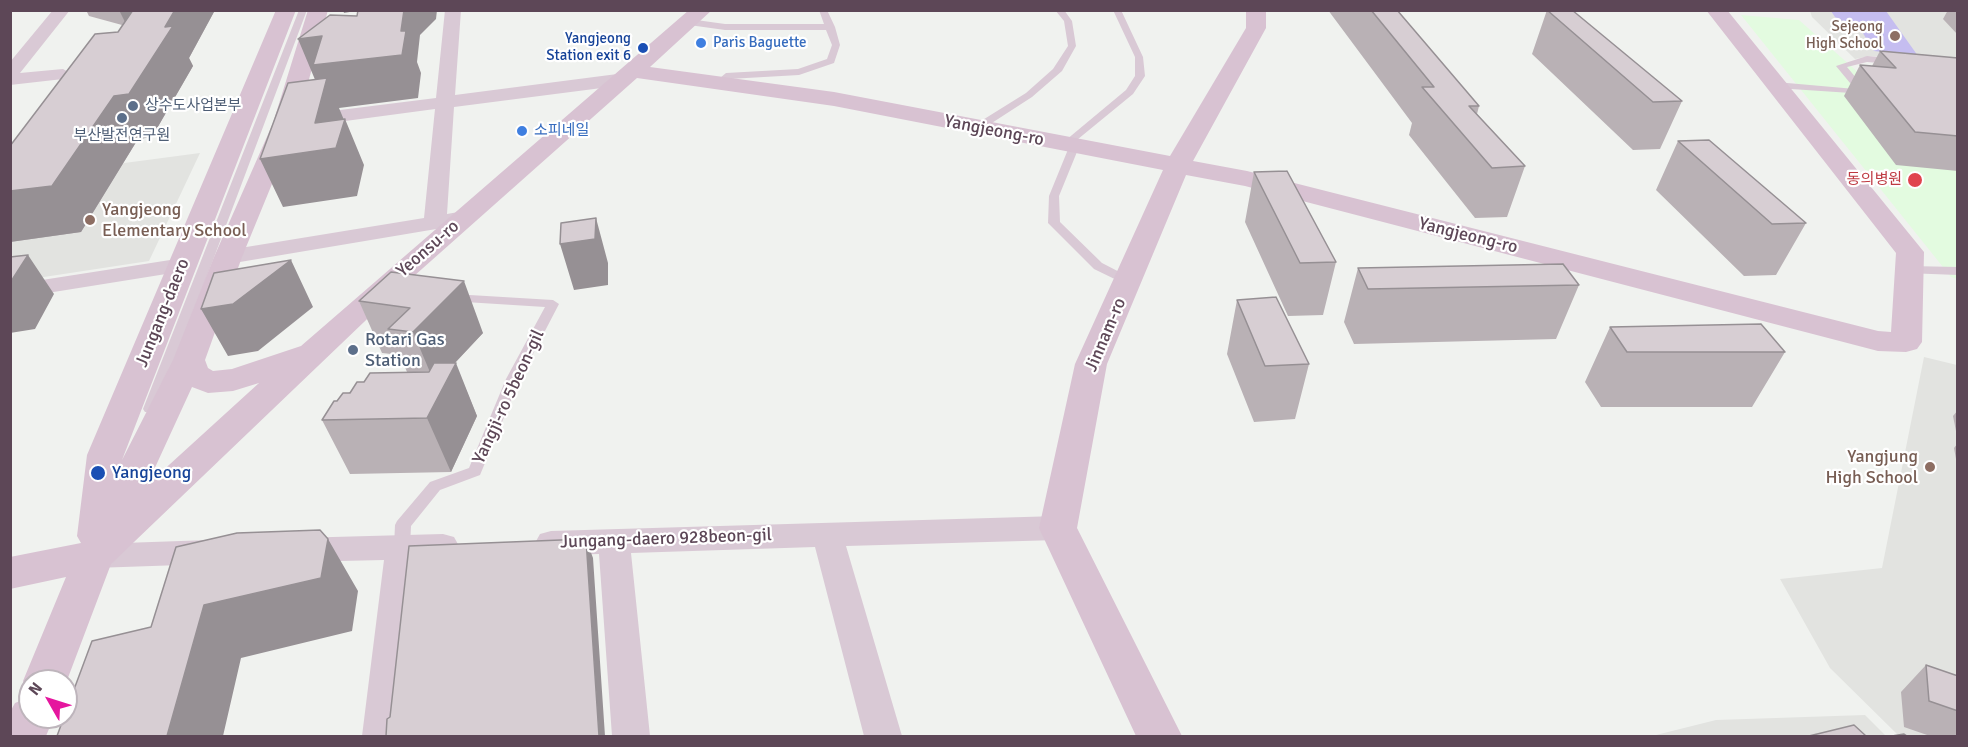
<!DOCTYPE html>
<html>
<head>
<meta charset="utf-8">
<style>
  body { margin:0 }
  #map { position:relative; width:1968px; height:747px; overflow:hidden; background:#f0f2ef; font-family:Signika,sans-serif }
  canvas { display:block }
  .frame { position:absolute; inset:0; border:12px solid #5d4757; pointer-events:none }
  .north { position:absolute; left:18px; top:669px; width:60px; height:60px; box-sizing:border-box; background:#fff; border:2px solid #beb5bc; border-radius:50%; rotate:309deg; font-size:16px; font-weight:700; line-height:24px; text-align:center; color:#5d4757 }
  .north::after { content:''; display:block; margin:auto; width:21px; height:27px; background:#e5169e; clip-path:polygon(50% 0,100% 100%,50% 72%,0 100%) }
</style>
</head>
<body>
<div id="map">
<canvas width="1968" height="747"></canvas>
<div class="frame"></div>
<div class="north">N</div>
</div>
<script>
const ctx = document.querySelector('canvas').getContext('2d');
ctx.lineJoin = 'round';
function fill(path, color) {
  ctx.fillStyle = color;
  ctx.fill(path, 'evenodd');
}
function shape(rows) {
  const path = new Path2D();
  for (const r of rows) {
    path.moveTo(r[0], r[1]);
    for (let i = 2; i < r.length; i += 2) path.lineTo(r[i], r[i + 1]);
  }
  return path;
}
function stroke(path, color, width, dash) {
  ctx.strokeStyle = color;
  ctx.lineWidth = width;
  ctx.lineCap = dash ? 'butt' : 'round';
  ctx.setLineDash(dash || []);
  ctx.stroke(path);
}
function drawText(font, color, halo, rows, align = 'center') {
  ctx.font = font + ' Signika,"Noto Sans KR",sans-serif';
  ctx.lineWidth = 4.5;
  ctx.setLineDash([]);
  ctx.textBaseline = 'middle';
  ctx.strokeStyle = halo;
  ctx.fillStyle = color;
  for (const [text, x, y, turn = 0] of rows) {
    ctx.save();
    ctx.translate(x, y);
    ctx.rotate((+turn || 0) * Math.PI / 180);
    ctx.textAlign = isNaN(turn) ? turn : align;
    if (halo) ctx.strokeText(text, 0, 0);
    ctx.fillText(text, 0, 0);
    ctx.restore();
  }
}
fill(shape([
  [1810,11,1957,11,1957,61,1871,56,1855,59,1812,17],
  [200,153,149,261,11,282,11,178],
  [1924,357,1957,365,1957,736,1899,736,1830,668,1780,579,1882,568],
  [1865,715,1886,736,1652,736,1716,720]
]), '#e2e3e0');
fill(shape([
  [1741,15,1799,20,1860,74,1957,84,1957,279,1951,277]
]), '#e3fbe0');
fill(shape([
  [1831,11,1886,11,1918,56,1874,51,1856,22,1837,20]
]), '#c5bdf0');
fill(shape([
  [299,10,307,10,157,409,155,412,145,412,143,409,299,10],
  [819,10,827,10,835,27,840,45,834,63,799,75,729,79,719,86,714,83,726,73,798,69,827,59,832,45,826,30,725,30,689,25,685,22,689,19,725,24,824,24,819,10],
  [1055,10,1064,10,1072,21,1076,46,1062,71,1032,97,981,130,973,130,973,126,1026,93,1053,69,1068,46,1064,21,1055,10],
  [1113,10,1121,10,1143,57,1145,76,1133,94,1072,144,1079,147,1059,196,1060,222,1102,263,1133,279,1135,282,1133,285,1129,286,1094,269,1048,223,1049,196,1069,147,1065,148,1060,145,1126,90,1135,76,1135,57,1113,10],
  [1867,56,1892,58,1896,61,1892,64,1867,62,1847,67,1866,90,1866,94,1776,88,1771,85,1776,82,1855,89,1836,66,1867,56],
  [1909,266,1958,267,1958,275,1905,273,1903,270,1905,267,1909,266],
  [453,294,553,300,559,304,520,379,480,475,440,490,411,526,410,547,408,551,402,553,396,551,394,547,395,525,397,521,430,482,469,468,506,379,545,307,449,301,447,298,453,294]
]), '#d9c9d5');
fill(shape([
  [53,10,70,10,20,73,63,69,72,74,63,79,10,85,10,62,53,10],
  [445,10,461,10,455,95,625,73,634,79,625,85,454,107,447,214,464,211,472,213,475,218,472,223,228,264,220,262,216,257,220,252,228,250,424,218,435,109,308,126,298,120,308,114,436,98,445,10],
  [183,258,191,260,195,265,191,270,10,299,10,285,183,258],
  [1058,516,1069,520,1074,528,1069,536,1058,540,846,546,902,736,864,736,815,547,631,553,650,736,612,736,599,554,551,555,540,552,535,543,540,534,551,531,1058,516],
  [443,534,454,537,459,546,454,555,443,558,417,559,400,736,362,736,384,560,296,562,285,559,280,550,285,541,296,538,443,534],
  [210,540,221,543,226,552,221,561,210,564,94,568,83,565,78,556,83,547,94,544,210,540]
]), '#d9c9d5');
fill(shape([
  [276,10,296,10,122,460,173,360,214,257,273,123,308,10,328,10,297,123,242,257,205,360,208,368,213,371,232,369,301,346,689,10,712,10,650,67,834,92,1170,156,1246,28,1246,10,1266,10,1266,28,1193,161,1247,171,1878,331,1891,332,1896,253,1706,10,1727,10,1924,252,1922,342,1917,349,1906,352,1878,351,1245,186,1186,175,1107,364,1077,528,1182,736,1136,736,1039,528,1075,364,1163,170,834,106,637,78,387,300,111,564,66,683,30,681,29,694,23,681,66,577,10,589,10,557,81,543,77,536,87,455,276,10],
  [259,383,147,485,192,387,208,393,233,391,259,383],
  [30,697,30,717,54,717,46,736,10,736,10,712,15,703,30,697]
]), '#d8c2d2');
fill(shape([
  [86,10,215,10,189,58,193,66,152,137,138,139,81,232,10,242,10,146,118,32,122,25,89,16],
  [1328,10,1397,10,1479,106,1477,114,1525,166,1507,217,1475,218,1409,135,1412,123],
  [1547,10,1682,101,1660,149,1633,150,1532,54],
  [1948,10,1958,10,1958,35,1943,19],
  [1880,51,1958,58,1958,171,1896,165,1844,96,1860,65,1872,66],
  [1678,141,1806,223,1776,275,1744,276,1656,190],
  [1254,172,1336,262,1323,315,1288,316,1245,222],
  [1358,268,1579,285,1556,339,1354,344,1344,322],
  [391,272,483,333,455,363,477,416,451,472,350,474,322,420,337,401,364,382,407,372,400,355,382,353,359,301],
  [1237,300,1309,364,1295,419,1254,422,1227,354],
  [1610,327,1785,352,1752,407,1601,407,1585,382],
  [1958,410,1958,441,1953,416],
  [1958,443,1958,470,1954,448],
  [1926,665,1958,676,1958,736,1930,736,1904,727,1901,692]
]), '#b9b1b5');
fill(shape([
  [119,10,131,10,137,22,127,26],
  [175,10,215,10,189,58,193,66,152,137,138,139,81,232,10,242,10,191,114,96],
  [343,10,361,10,344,13],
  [404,10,437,10,436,19,420,35,417,62,421,73,418,98,339,108,344,120,345,119,364,165,357,196,283,207,260,159,315,123,316,82,298,39,322,36,401,31],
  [596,218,608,263,608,285,574,290,560,244],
  [28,255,54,294,35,329,10,333,10,283],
  [291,260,313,307,258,351,228,356,201,309],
  [464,281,483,333,435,384,413,332],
  [456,363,477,416,451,472,427,418],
  [328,539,358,591,352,631,241,658,223,736,167,736,204,605],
  [586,539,593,558,605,736,599,736]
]), '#969094');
const building = shape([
  [133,10,175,10,165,27,173,26,129,94,114,96,52,186,10,191,10,146,95,34,118,32,133,10],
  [358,10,404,10,401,31,406,31,402,55,313,65,322,36,298,39,330,15,357,16,358,10],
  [1371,10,1397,10,1479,106,1469,106,1525,166,1492,168,1422,87,1434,87,1371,10],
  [1547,10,1572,10,1682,101,1653,102,1547,10],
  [1880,51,1958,58,1958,136,1915,132,1860,65,1896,68,1880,51],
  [327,78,315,123,345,119,336,148,260,159,288,83,327,78],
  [1709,140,1806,223,1772,224,1678,141,1709,140],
  [1287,171,1336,262,1300,263,1254,172,1287,171],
  [596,218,595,239,560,244,561,223,596,218],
  [28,255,10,283,10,257,28,255],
  [291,260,233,304,201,309,214,273,291,260],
  [1563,264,1579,285,1368,289,1358,268,1563,264],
  [391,272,464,281,413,332,388,329,410,308,359,301,391,272],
  [1276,297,1309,364,1265,366,1237,300,1276,297],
  [1761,324,1785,352,1627,352,1610,327,1761,324],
  [434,363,456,363,427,418,322,420,334,401,337,401,343,393,350,393,357,382,364,382,370,373,429,372,434,363],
  [320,530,328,539,321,578,204,605,167,736,57,736,64,717,66,717,66,711,92,641,151,627,176,547,237,533,320,530],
  [586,539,599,736,386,736,387,719,390,717,409,546,586,539],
  [1926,665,1958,676,1958,711,1929,701,1926,665],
  [1854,725,1866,736,1809,736,1854,725],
  [1904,734,1907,736,1892,736,1904,734]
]);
fill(building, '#d7ced3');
stroke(building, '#969094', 1.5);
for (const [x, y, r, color] of [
  [1895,36,6,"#8d6e63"],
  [701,43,6,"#3f7fe0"],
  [643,48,6,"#1a4fb4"],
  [133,106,6,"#5c6f8a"],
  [122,118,6,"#5c6f8a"],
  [522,131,6,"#3f7fe0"],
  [1915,180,8,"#e0444e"],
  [90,220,6,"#8d6e63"],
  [353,350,6,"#5c6f8a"],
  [1930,467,6,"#8d6e63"],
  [98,473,8,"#1a4fb4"]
]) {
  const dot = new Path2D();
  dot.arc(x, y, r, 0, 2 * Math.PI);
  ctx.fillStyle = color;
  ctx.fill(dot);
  stroke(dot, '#fff', 2);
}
drawText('15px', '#785e54', '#fff', [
  ["Sejeong",1883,27],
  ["High School",1883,44]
], 'right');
drawText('15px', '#164399', '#fff', [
  ["Yangjeong",631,39],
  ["Station exit 6",631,56]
], 'right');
drawText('15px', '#366cbe', '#fff', [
  ["Paris Baguette",713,43],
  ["소피네일",534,131]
], 'left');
drawText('15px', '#4e5e75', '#fff', [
  ["상수도사업본부",145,106],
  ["부산발전연구원",122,136,"center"]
], 'left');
drawText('15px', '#be3a42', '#fff', [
  ["동의병원",1902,180]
], 'right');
drawText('18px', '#5d4757', '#fff', [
  ["Yangjeong-ro",994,131,11],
  ["Yangjeong-ro",1468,236,14],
  ["Yeonsu-ro",428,249,-41],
  ["Jungang-daero",163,313,-68],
  ["Jinnam-ro",1106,335,-67],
  ["Yangji-ro 5beon-gil",509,397,-65],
  ["Jungang-daero 928beon-gil",666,539,-2]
]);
drawText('18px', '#785e54', '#fff', [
  ["Yangjeong",102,210],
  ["Elementary School",102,231],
  ["Yangjung",1918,457,"right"],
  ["High School",1918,478,"right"]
], 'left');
drawText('18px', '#4e5e75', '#fff', [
  ["Rotari Gas",365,340],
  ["Station",365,361]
], 'left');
drawText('18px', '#164399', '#fff', [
  ["Yangjeong",112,473]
], 'left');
</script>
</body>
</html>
